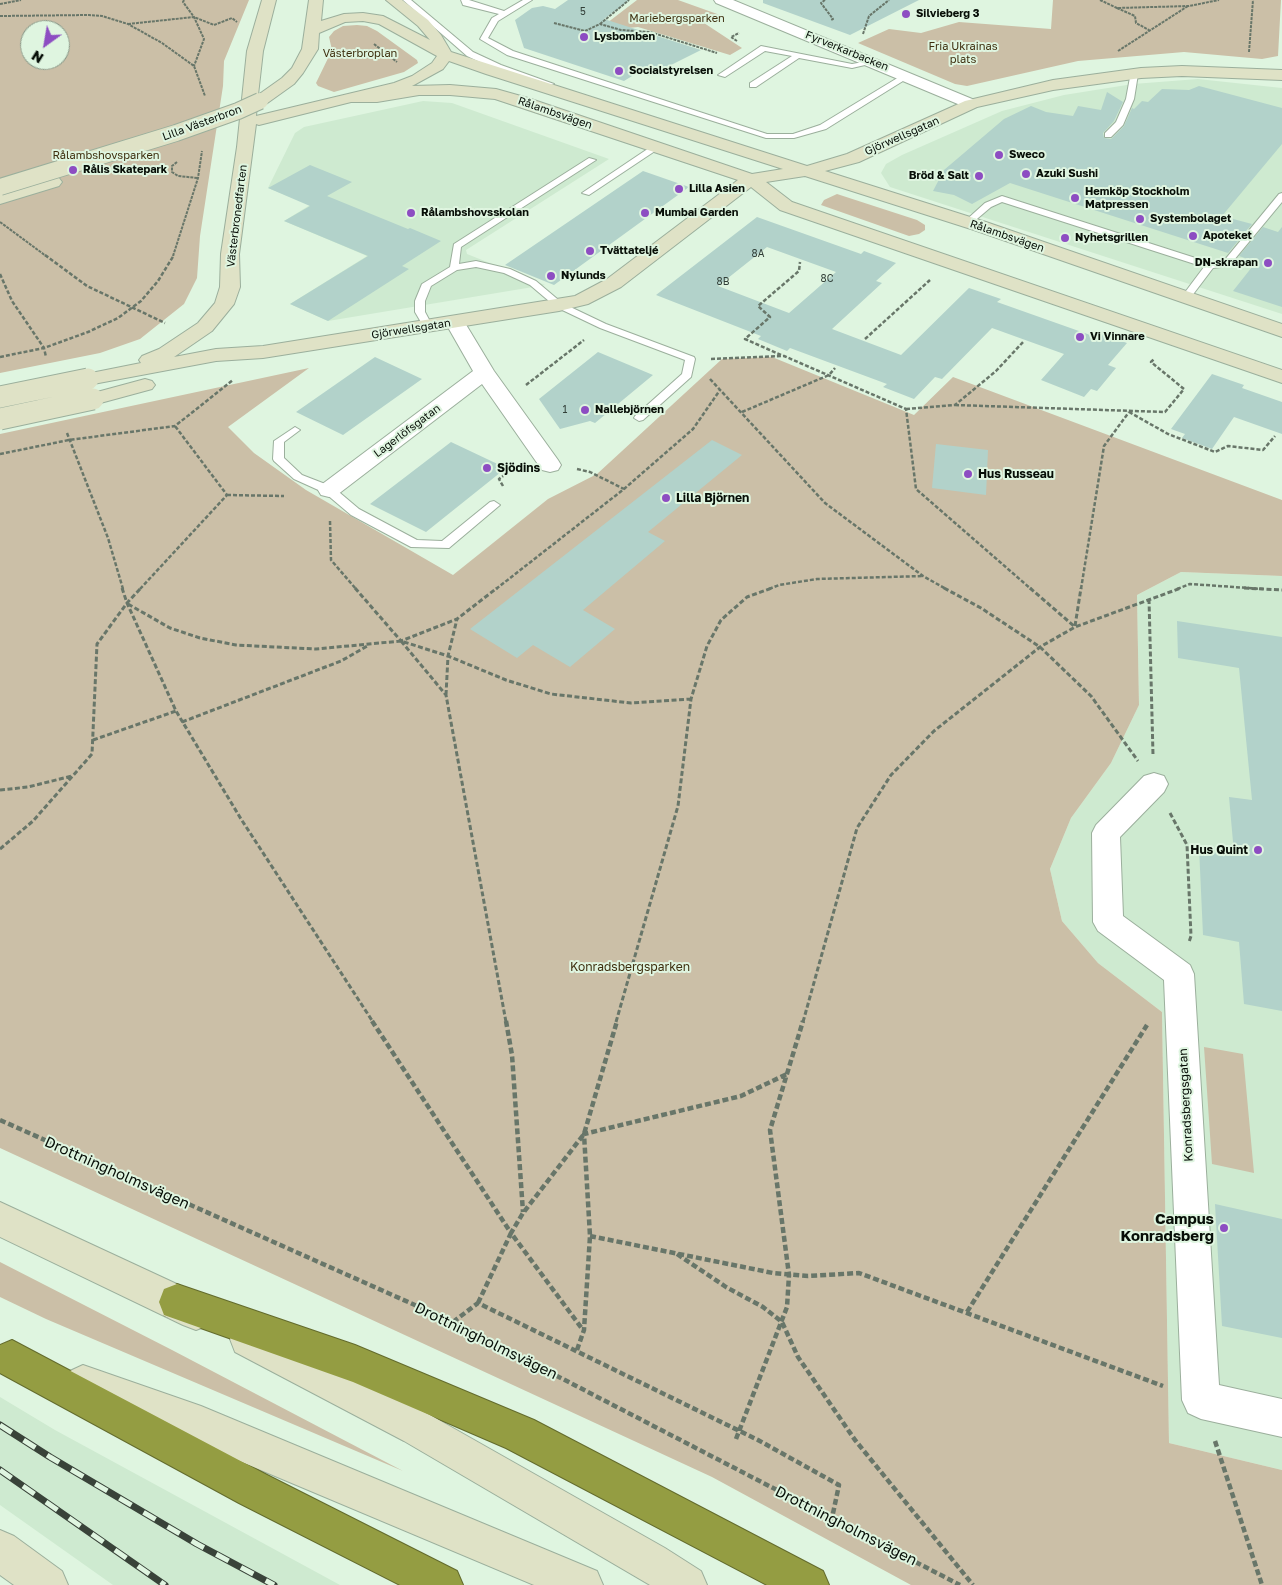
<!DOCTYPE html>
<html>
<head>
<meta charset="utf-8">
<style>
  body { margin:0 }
  #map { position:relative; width:1282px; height:1585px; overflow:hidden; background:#dff5e0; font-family:"Golos Text",sans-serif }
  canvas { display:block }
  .north { position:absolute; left:20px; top:20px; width:50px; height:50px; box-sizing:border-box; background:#dff5e0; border:1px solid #899989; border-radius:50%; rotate:212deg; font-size:14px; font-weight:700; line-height:20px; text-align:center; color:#070e07 }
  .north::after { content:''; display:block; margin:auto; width:18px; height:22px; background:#8d4dc2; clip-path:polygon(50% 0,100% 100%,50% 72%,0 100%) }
</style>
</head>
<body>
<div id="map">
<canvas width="1282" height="1585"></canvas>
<div class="north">N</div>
</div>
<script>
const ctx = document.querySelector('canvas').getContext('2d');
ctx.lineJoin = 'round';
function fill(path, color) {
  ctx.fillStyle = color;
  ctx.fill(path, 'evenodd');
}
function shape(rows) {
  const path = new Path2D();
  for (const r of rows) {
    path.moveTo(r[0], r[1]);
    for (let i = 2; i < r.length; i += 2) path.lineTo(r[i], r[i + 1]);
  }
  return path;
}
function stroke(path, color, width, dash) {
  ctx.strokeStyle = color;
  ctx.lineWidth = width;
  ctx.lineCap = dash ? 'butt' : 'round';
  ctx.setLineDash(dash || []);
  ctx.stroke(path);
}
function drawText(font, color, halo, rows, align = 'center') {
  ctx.font = font + ' "Golos Text",sans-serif';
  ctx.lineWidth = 4;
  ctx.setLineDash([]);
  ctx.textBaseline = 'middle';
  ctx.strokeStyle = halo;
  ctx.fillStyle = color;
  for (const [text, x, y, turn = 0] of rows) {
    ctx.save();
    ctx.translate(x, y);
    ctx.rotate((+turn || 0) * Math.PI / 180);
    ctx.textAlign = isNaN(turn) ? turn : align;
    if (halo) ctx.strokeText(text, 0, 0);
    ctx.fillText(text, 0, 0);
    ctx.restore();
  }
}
fill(shape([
  [1198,79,1282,88,1282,314,890,187,881,173,886,164,902,155,1002,111,1064,95,1133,84],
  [423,101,452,103,609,159,466,250,467,254,545,285,328,321,290,304,367,256,284,221,310,205,268,188,295,133,304,127],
  [1181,572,1282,576,1282,1470,1169,1443,1162,1012,1098,963,1062,921,1050,869,1071,818,1111,763,1139,705,1137,595],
  [0,1397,55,1430,340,1585,113,1585,0,1505]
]), '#ceead0');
fill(shape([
  [0,0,249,0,224,61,223,86,200,236,197,278,184,304,140,339,100,353,0,373],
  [30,30,60,30,60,60,30,60],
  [637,0,678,0,720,15,704,23,742,48,730,55,638,27,628,28,607,23],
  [1053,0,1281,0,1278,56,1262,59,1184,52,1078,61,967,86,955,84,858,43,889,29,921,33,959,22,1051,29],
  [357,25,367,26,377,31,417,60,418,63,404,72,334,92,318,86,316,83,332,50,329,37,334,31,343,26],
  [837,194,917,220,925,225,925,230,919,234,909,236,821,205,824,200],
  [772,357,914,415,953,377,1282,500,1282,576,1181,572,1137,595,1139,705,1111,763,1071,818,1050,869,1062,921,1098,963,1162,1012,1169,1443,1282,1470,1282,1585,911,1585,712,1477,0,1148,0,434,309,368,228,427,254,453,306,490,453,575,548,499,597,474,722,359],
  [1204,1047,1243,1054,1254,1173,1212,1164],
  [0,1262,172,1350,403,1471,46,1319,0,1297]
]), '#cbbfa7');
fill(shape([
  [568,0,630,0,604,19,701,50,649,76,637,73,624,81,524,48,515,20,532,8,543,6,555,9],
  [763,0,919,0,850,35,763,3],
  [1199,86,1282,108,1282,144,1222,216,1252,224,1228,253,1010,183,972,204,954,195,933,191,944,170,1004,119,1031,106,1046,112,1073,116,1078,106,1101,110,1107,92,1123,102,1114,121,1103,133,1104,138,1111,139,1124,126,1132,108,1134,109,1142,101,1148,102,1162,89,1189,90],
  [310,165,352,182,327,196,408,229,410,228,441,241,402,266,409,269,328,321,290,304,368,256,284,221,310,206,268,188],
  [643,171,689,187,554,285,505,265],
  [757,217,861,254,864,251,896,263,876,281,882,283,832,329,901,355,969,288,1001,299,997,302,1093,336,1096,332,1127,343,1108,365,1116,368,1097,391,1091,389,1084,397,1041,380,1064,354,992,328,942,379,935,377,914,399,883,387,887,384,790,348,787,351,758,339,761,336,656,295],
  [767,247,836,272,789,313,718,286],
  [1263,227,1278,232,1282,227,1282,307,1233,291,1256,262,1239,256],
  [598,352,653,375,595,423,590,421,560,429,539,399],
  [375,357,422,379,343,435,296,412],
  [1212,374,1244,385,1242,388,1282,402,1282,434,1234,417,1212,449,1182,438,1185,434,1171,429],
  [712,440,742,455,648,532,665,541,583,610,615,629,570,667,533,645,517,658,470,629],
  [451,442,506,468,426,532,370,504],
  [936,444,988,450,986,495,932,488],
  [1177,621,1282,637,1282,1011,1244,1004,1239,942,1203,935,1199,847,1234,853,1229,797,1252,800,1239,668,1178,658],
  [1215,1204,1282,1219,1282,1338,1222,1326]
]), '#b2d2ca');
const lane = shape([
  [403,0,411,0,473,52,501,65,554,84,547,86,495,69,467,56,403,0],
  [461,0,469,0,504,11,523,0,532,0,498,21,488,38,513,51,767,134,793,134,820,125,904,74,911,76,826,129,794,138,766,138,507,55,480,39,492,18,499,14,463,5,461,0],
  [761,46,852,64,874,60,878,62,852,68,799,58,756,87,750,87,750,83,792,56,765,51,725,77,718,75,761,46],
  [1131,72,1138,74,1134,99,1123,125,1111,137,1105,137,1105,133,1116,122,1126,99,1131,72],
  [655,144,659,147,658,149,589,195,582,193,655,144],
  [589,158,596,160,461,247,459,264,476,261,510,269,536,281,562,303,606,324,694,357,695,359,691,377,643,420,639,421,634,418,635,416,682,374,685,360,600,328,556,307,530,285,504,273,476,267,457,270,431,286,425,301,425,312,433,327,431,329,425,329,415,312,415,301,422,284,450,267,454,244,589,158],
  [1282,193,1282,202,1229,266,1213,268,1188,301,1185,302,1180,299,1204,267,1002,202,991,207,971,224,968,225,964,222,985,203,1002,196,1211,263,1223,262,1279,194,1282,193],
  [295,427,300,430,284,442,284,458,302,475,333,487,359,509,417,540,442,541,490,502,494,501,500,505,449,548,411,547,351,515,325,493,294,479,274,461,273,459,274,441,295,427]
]);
const street = shape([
  [714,0,733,0,977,101,979,104,977,107,965,107,716,3,714,0],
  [455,316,462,318,494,371,558,460,561,465,558,470,550,472,542,470,482,384,337,495,329,497,321,495,318,490,321,485,473,371,445,322,448,318,455,316],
  [1154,773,1164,776,1168,784,1164,792,1120,837,1123,916,1190,965,1194,974,1219,1385,1282,1399,1282,1437,1201,1419,1188,1413,1182,1400,1164,980,1098,931,1093,922,1092,833,1096,825,1144,776,1154,773]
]);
const secondary = shape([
  [262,0,276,0,263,51,258,95,282,78,292,68,302,49,309,0,323,0,321,21,344,14,363,13,383,16,430,40,418,26,386,0,402,0,428,20,441,35,451,52,807,166,847,154,965,101,1053,80,1141,68,1182,66,1282,70,1282,80,1182,76,1141,78,1053,90,977,107,859,162,825,171,986,222,1282,324,1282,337,974,230,805,176,766,182,792,202,1282,370,1282,383,780,210,751,187,621,287,588,304,559,311,263,358,216,361,88,385,81,383,78,379,81,375,141,363,139,360,142,356,159,349,198,323,215,303,220,287,221,254,237,147,247,51,262,0],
  [363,21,379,24,437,56,432,63,412,76,394,83,256,116,257,105,266,104,294,84,303,73,318,49,319,33,345,22,363,21],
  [449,61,486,74,783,169,752,174,528,98,496,89,450,85,412,86,443,69,449,61],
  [419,95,450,95,495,99,738,180,607,279,575,296,263,346,216,349,174,357,212,331,234,304,240,287,239,254,256,124,259,125,351,102,377,102,419,95],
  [53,177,59,178,62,182,59,186,0,204,0,193,53,177],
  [145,379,152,381,155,385,152,389,93,405,86,403,83,399,86,395,145,379],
  [0,1202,209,1299,214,1312,209,1325,196,1330,183,1325,0,1237,0,1202],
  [248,1321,430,1415,665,1548,701,1571,707,1585,650,1585,404,1441,235,1352,230,1339,235,1326,248,1321],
  [83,1365,201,1406,597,1571,603,1585,534,1585,199,1444,70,1397,64,1384,70,1371,83,1365],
  [0,1530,14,1536,62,1571,68,1585,14,1585,0,1575,0,1530]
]);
const highway = shape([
  [177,1284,355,1345,534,1420,823,1571,829,1585,767,1585,506,1448,353,1382,164,1315,159,1302,164,1289,177,1284],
  [12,1340,267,1475,457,1571,463,1585,400,1585,239,1503,0,1373,0,1345,12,1340]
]);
stroke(lane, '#9baf9c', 2);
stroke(street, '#9baf9c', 2);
stroke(secondary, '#9baf9c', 2);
stroke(highway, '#636b2d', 2);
stroke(shape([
  [184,0,183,2,194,17,204,39,194,66],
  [825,0,821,3,833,19,831,20],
  [1100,0,1117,8,1189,6,1219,0],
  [0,4,21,0],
  [1117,8,1135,16,1136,23,1149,30],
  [0,16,89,15,102,16,128,24,162,43,194,66,205,96],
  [554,23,585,31,600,24,621,30,650,32,717,53],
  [128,24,194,17,214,25,232,18,237,22],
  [600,24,629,0],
  [863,34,869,16,889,0],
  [737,41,731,37,739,33],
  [374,44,397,62],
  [1118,51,1188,6],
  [1249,52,1253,0],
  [177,162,172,166,172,172,178,176,198,178],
  [0,222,46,256],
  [173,256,198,178,202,151]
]), '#687669', 2, [3, 1]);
stroke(shape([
  [45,255,87,286,165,323],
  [0,274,12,301,44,348,46,357],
  [865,339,930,280],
  [781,355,745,339,770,317,758,306,799,271,800,262],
  [0,357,44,348,88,332,118,318,141,301,158,281,174,255],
  [711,359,784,356,906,409,916,489,1031,589],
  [710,379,825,503,923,576,946,589],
  [526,385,584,340],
  [955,405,1165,412,1184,389,1151,362,1154,359],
  [906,409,955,405,996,371,1024,341],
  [742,412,829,375,835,368],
  [1129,412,1168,434,1215,452,1228,446,1263,450,1275,436],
  [67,433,108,538,123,589],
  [0,454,69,440,175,426,233,380],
  [577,469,590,472,624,489],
  [503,486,499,479,511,470,518,469],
  [227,495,284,496],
  [330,521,331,560,356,589],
  [140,589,227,495,175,426],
  [496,589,624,489,693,429,720,390],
  [769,589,779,585,817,579,923,576],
  [1081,589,1104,446,1129,412],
  [1177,589,1190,584,1263,589]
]), '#687669', 2.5, [4, 2]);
stroke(shape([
  [122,588,127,603,176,711,241,819,373,1022],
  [355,588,401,641,457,619,497,588],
  [944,588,981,608,1040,647,1091,696,1138,761],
  [1030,588,1075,627],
  [1244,588,1282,590],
  [1149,599,1153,755],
  [128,604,170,628,200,638,236,645,316,649,401,641,448,656,506,680,551,694,631,703,691,699],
  [1075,626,1081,588],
  [401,641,446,695,506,1022],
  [446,695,448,656,457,619],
  [182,722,341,661,369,645],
  [93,740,176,711],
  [0,790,28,787,72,776],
  [1170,813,1187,845,1191,936,1189,942],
  [0,849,33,821,92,754,97,644,127,603,141,588],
  [616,1022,678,806,691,699,707,646,721,620,747,597,772,588],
  [803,1022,857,828,891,775,934,731,1040,647,1075,627,1181,588]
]), '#687669', 3, [5, 2.5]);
stroke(shape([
  [372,1021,511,1233,523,1213,584,1134,617,1021],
  [506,1021,512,1055,523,1212],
  [0,1120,453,1322,960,1585],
  [590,1236,773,1273,808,1276,859,1273,1163,1386],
  [677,1254,726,1287,763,1307,782,1322,798,1357,855,1440,973,1585],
  [478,1303,511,1233,583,1330],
  [967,1312,1147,1025],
  [453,1322,478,1303,758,1440,839,1485,832,1518],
  [577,1350,584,1330,590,1236,584,1134,741,1096,787,1074],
  [736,1439,787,1307,789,1275,770,1130,803,1021],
  [1215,1441,1262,1585]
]), '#687669', 4.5, [6, 3]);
fill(lane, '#fff');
fill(street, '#fff');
fill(secondary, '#dfe2c6');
fill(highway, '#949d42');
const rail = shape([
  [0,1425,50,1457,197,1544,274,1585],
  [0,1470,165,1585]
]);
stroke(rail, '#394339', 7);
stroke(rail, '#dff5e0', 5, [14]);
const secondaryBridgeFar1 = shape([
  [0,187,176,133,238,111,260,101]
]);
const secondaryBridge = shape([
  [0,397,88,379],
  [0,419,93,399]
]);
stroke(secondaryBridgeFar1, '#9baf9c', 18, []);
stroke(secondaryBridge, '#9baf9c', 23, []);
stroke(secondaryBridgeFar1, '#dfe2c6', 16);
stroke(secondaryBridge, '#dfe2c6', 21);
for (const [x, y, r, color] of [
  [906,14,5,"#8d4dc2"],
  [584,37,5,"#8d4dc2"],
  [619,71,5,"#8d4dc2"],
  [999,155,5,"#8d4dc2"],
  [73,170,5,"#8d4dc2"],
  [1026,174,5,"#8d4dc2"],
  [979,176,5,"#8d4dc2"],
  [679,189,5,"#8d4dc2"],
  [1075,198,5,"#8d4dc2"],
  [411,213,5,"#8d4dc2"],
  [645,213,5,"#8d4dc2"],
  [1140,219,5,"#8d4dc2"],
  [1193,236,5,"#8d4dc2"],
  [1065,238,5,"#8d4dc2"],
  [590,251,5,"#8d4dc2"],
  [1268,263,5,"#8d4dc2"],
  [551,276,5,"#8d4dc2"],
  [1080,337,5,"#8d4dc2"],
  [585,410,5,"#8d4dc2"],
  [487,468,5,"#8d4dc2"],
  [968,474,5,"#8d4dc2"],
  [666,498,5,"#8d4dc2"],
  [1258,850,5,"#8d4dc2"],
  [1224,1228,5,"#8d4dc2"]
]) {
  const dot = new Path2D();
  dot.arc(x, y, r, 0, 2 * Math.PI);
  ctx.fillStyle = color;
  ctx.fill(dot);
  stroke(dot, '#dff5e0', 2);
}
drawText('10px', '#323f38', null, [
  ["5",583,12],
  ["8A",758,254],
  ["8C",827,279],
  ["8B",723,282],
  ["1",565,410]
]);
drawText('bold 11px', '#070e07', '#dff5e0', [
  ["Silvieberg 3",916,14],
  ["Lysbomben",594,37],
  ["Socialstyrelsen",629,71],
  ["Sweco",1009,155],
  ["Rålis Skatepark",83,170],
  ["Azuki Sushi",1036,174],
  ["Bröd & Salt",969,176,"right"],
  ["Lilla Asien",689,189],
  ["Hemköp Stockholm",1085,192],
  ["Matpressen",1085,205],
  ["Rålambshovsskolan",421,213],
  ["Mumbai Garden",655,213],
  ["Systembolaget",1150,219],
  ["Apoteket",1203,236],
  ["Nyhetsgrillen",1075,238],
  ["Tvättateljé",600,251],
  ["DN-skrapan",1258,263,"right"],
  ["Nylunds",561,276],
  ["Vi Vinnare",1090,337],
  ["Nallebjörnen",595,410]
], 'left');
drawText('11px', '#3e2f0f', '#dff5e0', [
  ["Mariebergsparken",677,19],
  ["Fria Ukrainas",963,47],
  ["plats",963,60],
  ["Västerbroplan",360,54],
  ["Rålambshovsparken",106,156]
]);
drawText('11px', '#070e07', '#dff5e0', [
  ["Fyrverkarbacken",847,51,22],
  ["Rålambsvägen",555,113,19],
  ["Lilla Västerbron",202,123,-20],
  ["Gjörwellsgatan",902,136,-24],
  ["Västerbronedfarten",237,216,-83],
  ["Rålambsvägen",1007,236,19],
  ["Gjörwellsgatan",411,329,-9],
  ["Lagerlöfsgatan",407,431,-37]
]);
drawText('bold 12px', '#070e07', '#dff5e0', [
  ["Sjödins",497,468],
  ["Hus Russeau",978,474],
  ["Lilla Björnen",676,498],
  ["Hus Quint",1248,850,"right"]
], 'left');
drawText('12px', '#3e2f0f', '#dff5e0', [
  ["Konradsbergsparken",630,967]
]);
drawText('12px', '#070e07', '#dff5e0', [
  ["Konradsbergsgatan",1186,1105,-93]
]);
drawText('15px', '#070e07', '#dff5e0', [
  ["Drottningholmsvägen",117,1173,24],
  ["Drottningholmsvägen",486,1341,26],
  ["Drottningholmsvägen",846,1526,27]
]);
drawText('bold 15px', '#070e07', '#dff5e0', [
  ["Campus",1214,1219],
  ["Konradsberg",1214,1236]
], 'right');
</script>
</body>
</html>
